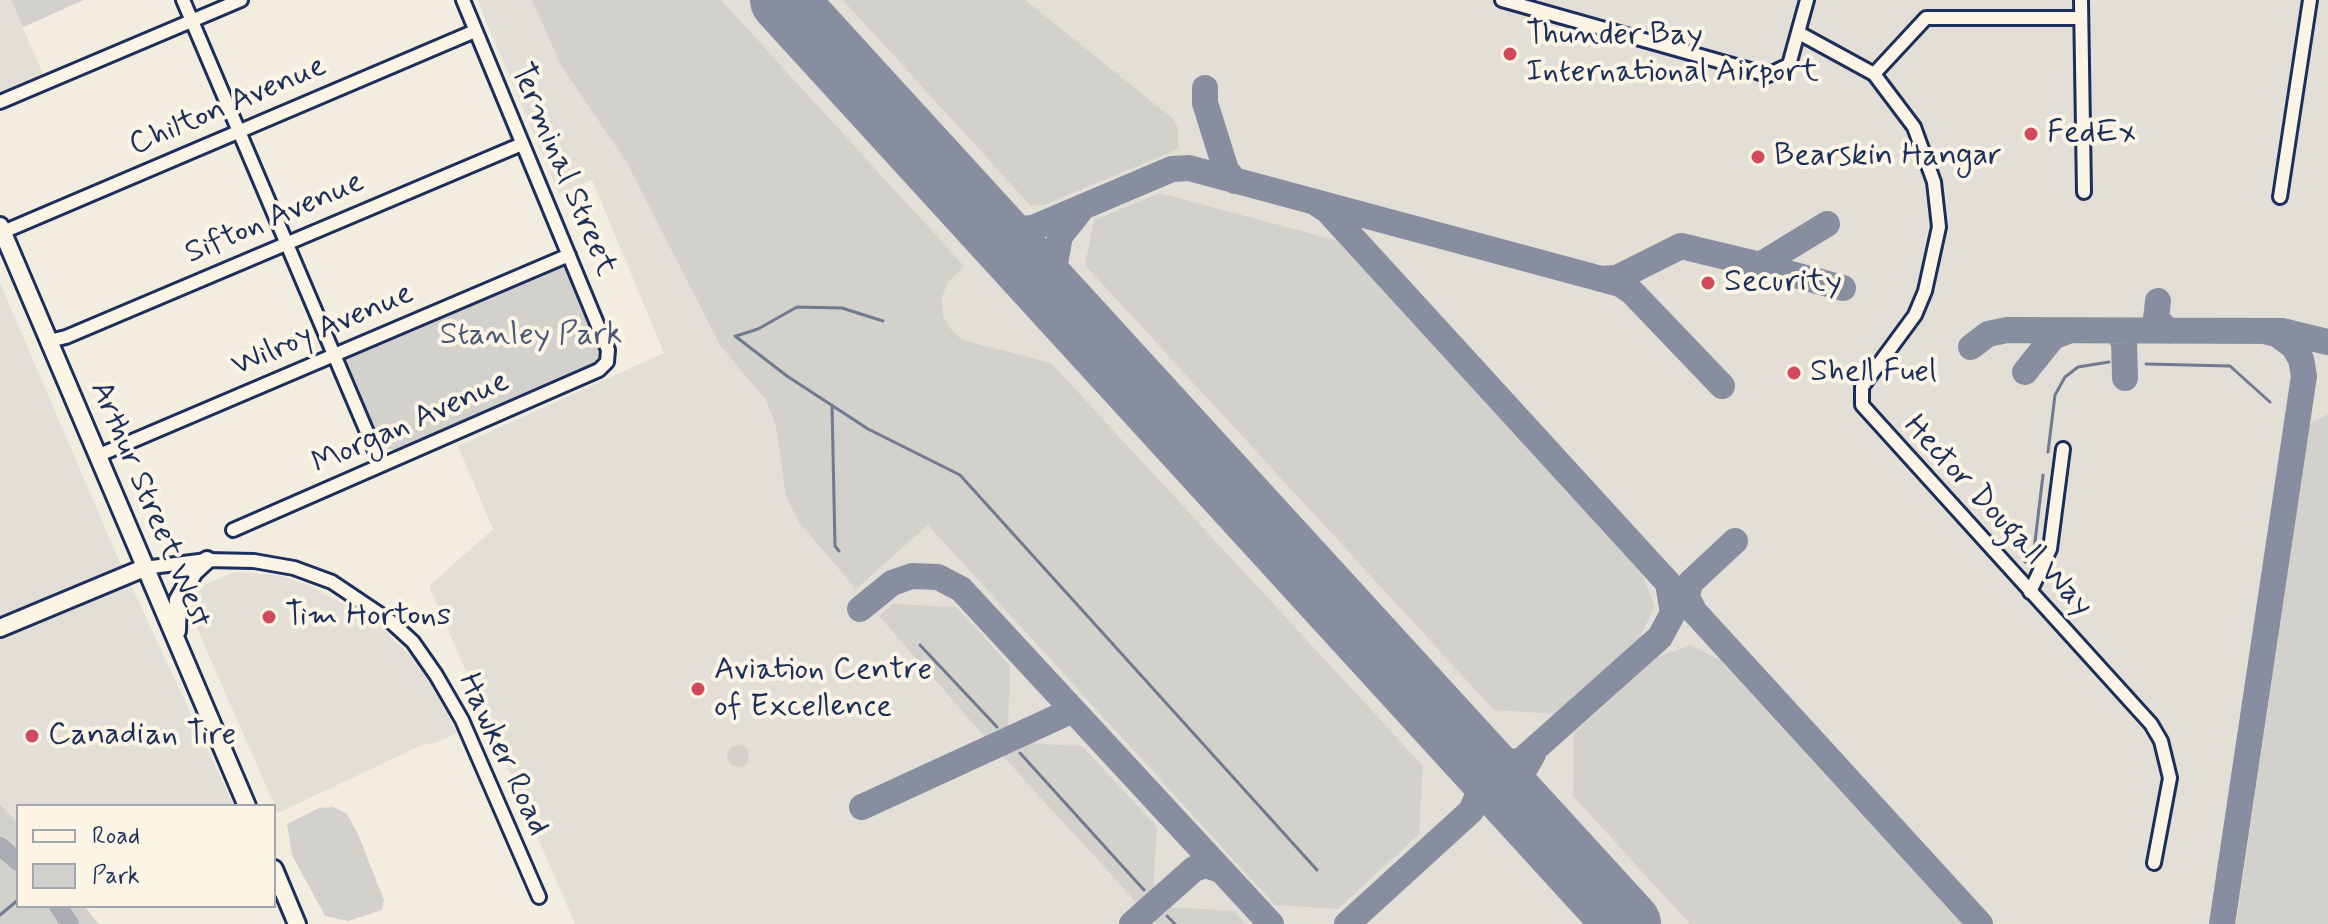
<!DOCTYPE html>
<html>
<head>
<meta charset="utf-8">
<style>
  body { margin:0 }
  #map { position:relative; width:2328px; height:924px; overflow:hidden; background:#f3ede0; font-family:Mynerve,sans-serif }
  canvas { display:block }
  .legend { position:absolute; left:16px; top:804px; width:260px; height:104px; box-sizing:border-box; background:#fcf5e5; border:2px solid #a2a6af; margin:0; padding:10px 14px; list-style:none; font-size:24px; color:#1b2f5e }
  .legend li { display:flex; align-items:center; gap:16px; height:40px }
  .legend b { width:40px; border:2px solid #a2a6af }
</style>
</head>
<body>
<div id="map">
<canvas width="2328" height="924"></canvas>
<ul class="legend">
<li><b style="height:10px;background:#fcf5e5"></b>Road</li>
<li><b style="height:22px;background:#d3d1cc"></b>Park</li>
</ul>
</div>
<script>
const ctx = document.querySelector('canvas').getContext('2d');
ctx.lineJoin = 'round';
function fill(path, color) {
  ctx.fillStyle = color;
  ctx.fill(path, 'evenodd');
}
function shape(rows) {
  const path = new Path2D();
  for (const r of rows) {
    if (r.length === 3) {
      path.moveTo(r[0] + r[2], r[1]);
      path.arc(r[0], r[1], r[2], 0, 2 * Math.PI);
      continue;
    }
    path.moveTo(r[0], r[1]);
    for (let i = 2; i < r.length; i += 2) path.lineTo(r[i], r[i + 1]);
  }
  return path;
}
function stroke(path, color, width, dash) {
  ctx.strokeStyle = color;
  ctx.lineWidth = width;
  ctx.lineCap = dash ? 'butt' : 'round';
  ctx.setLineDash(dash || []);
  ctx.stroke(path);
}
function drawText(font, color, halo, rows, align = 'center') {
  ctx.font = font + ' Mynerve,sans-serif';
  ctx.lineWidth = 8;
  ctx.setLineDash([]);
  ctx.textBaseline = 'middle';
  ctx.strokeStyle = halo;
  ctx.fillStyle = color;
  for (const [text, x, y, turn = 0] of rows) {
    ctx.save();
    ctx.translate(x, y);
    ctx.rotate((+turn || 0) * Math.PI / 180);
    ctx.textAlign = isNaN(turn) ? turn : align;
    if (halo) ctx.strokeText(text, 0, 0);
    ctx.fillText(text, 0, 0);
    ctx.restore();
  }
}
fill(shape([
  [0,0,11,0,49,88,0,110],
  [477,0,2328,0,2328,924,575,924,429,586,493,529,458,446,664,353,592,180,559,194],
  [0,283,114,549,234,806,18,806,18,823,0,804],
  [234,572,278,575,311,586,377,623,422,667,457,733,436,743,422,745,278,813,185,601,188,592]
]), '#e3dfd6');
fill(shape([
  [11,0,84,0,23,27],
  [532,0,721,0,964,266,948,282,942,297,943,316,952,331,962,340,1051,363,1423,766,1419,834,1338,909,1275,905,928,525,856,589,798,521,786,496,776,426,766,400,720,345,627,163,561,65],
  [843,0,1025,0,1171,117,1178,128,1178,149,1044,205,1031,206],
  [1160,193,1338,241,1642,574,1655,607,1639,638,1557,714,1494,710,1085,265,1094,220],
  [563,267,570,273,601,350,597,363,396,450,380,448,341,358],
  [2328,414,2328,924,2236,924,2310,424],
  [893,604,956,607,1010,666,1008,733,991,740,985,737,879,616],
  [1691,645,1720,660,1962,924,1690,924,1573,796,1574,733,1657,657],
  [1023,743,1082,746,1157,827,1153,890,1138,904,1000,753],
  [738,756,11],
  [0,804,18,823,18,906,84,906,99,924,0,924],
  [333,807,347,814,357,832,384,900,382,910,348,921,325,916,292,855,287,824,319,808],
  [1169,907,1234,911,1246,924,1155,924,1153,921]
]), '#d3d1cc');
stroke(shape([
  [735,336,787,376,868,429,960,475,1317,870],
  [736,336,758,329,797,307,842,308,883,321],
  [2146,364,2230,366,2270,402],
  [832,405,835,546,839,551],
  [2048,452,2055,395,2065,377,2078,367,2109,362],
  [2025,562,2030,560,2034,550,2043,475],
  [920,645,997,727],
  [1020,753,1144,890],
  [0,915,18,900],
  [1167,916,1175,924]
]), '#707a91', 3);
stroke(shape([
  [0,846,18,862],
  [58,906,70,924]
]), '#a9acb3', 18);
stroke(shape([
  [1205,88,1205,103,1226,170,1235,181],
  [925,150,985,216,1011,230,1033,228,1172,169,1189,168,1620,284,1632,292,1722,386],
  [1316,203,1327,210,1980,924],
  [1080,211,1060,236,1054,269,1065,301,1091,331],
  [1758,265,1843,288],
  [1601,279,1617,278,1681,246,1760,265,1827,224],
  [2158,301,2156,319,2169,331],
  [2115,331,2124,340,2125,378],
  [1971,347,1988,334,2007,330,2282,331,2328,342],
  [2025,372,2053,337,2071,330],
  [860,609,892,583,912,576,938,577,961,589,1271,924],
  [1694,611,1687,597,1690,583,1735,541],
  [1412,682,1481,756,1497,763,1521,761,1660,637,1673,613,1668,583],
  [1533,754,1521,775,1520,789,1525,807,1593,881],
  [862,807,1073,710],
  [1132,924,1194,869,1206,865,1220,870],
  [1347,924,1471,811,1479,793,1480,778,1475,761,1463,746],
  [2222,924,2304,376,2301,359,2293,346,2277,334,2264,331]
]), '#878e9f', 26);
stroke(shape([
  [783,0,1628,924]
]), '#878e9f', 66);
const street = shape([
  [183,0,381,465],
  [1502,0,1768,75,1789,65,1807,0],
  [2081,0,2084,192],
  [1799,33,1874,74,1914,127,1934,182,1939,227,1925,291,1915,315,1862,387,1862,405,2151,724,2161,741,2170,778,2154,863],
  [1874,74,1926,18,2080,18],
  [0,102,241,0],
  [2280,197,2310,0],
  [3,232,475,31],
  [49,341,66,337,522,144],
  [97,456,569,255],
  [233,530,599,370,607,362,608,350,463,0],
  [144,568,207,560,254,561,294,568,332,582,390,621,413,642,436,675,462,720,539,897],
  [2030,592,2050,549,2063,449]
]);
const secondary = shape([
  [0,226,247,806],
  [0,628,144,568],
  [177,631,178,600,194,572,207,560],
  [274,869,297,924]
]);
stroke(street, '#1b2f5e', 18);
stroke(secondary, '#1b2f5e', 22);
stroke(street, '#fcf5e5', 12);
stroke(secondary, '#fcf5e5', 16);
for (const [x, y, r, color] of [
  [1510,54,8,"#d1495b"],
  [2031,134,8,"#d1495b"],
  [1758,157,8,"#d1495b"],
  [1708,283,8,"#d1495b"],
  [1794,373,8,"#d1495b"],
  [269,617,8,"#d1495b"],
  [698,689,8,"#d1495b"],
  [32,736,8,"#d1495b"]
]) {
  const dot = new Path2D();
  dot.arc(x, y, r, 0, 2 * Math.PI);
  ctx.fillStyle = color;
  ctx.fill(dot);
  stroke(dot, '#fcf5e5', 3);
}
drawText('32px', '#1b2f5e', '#fcf5e5', [
  ["Thunder Bay",1526,36],
  ["International Airport",1526,73],
  ["FedEx",2047,134],
  ["Bearskin Hangar",1774,157],
  ["Security",1724,283],
  ["Shell Fuel",1810,373],
  ["Tim Hortons",285,617],
  ["Aviation Centre",714,671],
  ["of Excellence",714,708],
  ["Canadian Tire",48,736]
], 'left');
drawText('32px', '#1b2f5e', '#fcf5e5', [
  ["Chilton Avenue",228,107,-23],
  ["Terminal Street",562,170,67],
  ["Sifton Avenue",275,219,-23],
  ["Wilroy Avenue",323,331,-23],
  ["Morgan Avenue",411,424,-24],
  ["Arthur Street West",149,505,67],
  ["Hector Dougall Way",1997,517,47],
  ["Hawker Road",502,755,65]
]);
drawText('32px', '#49587a', '#fcf5e5', [
  ["Stanley Park",531,336]
]);
</script>
</body>
</html>
